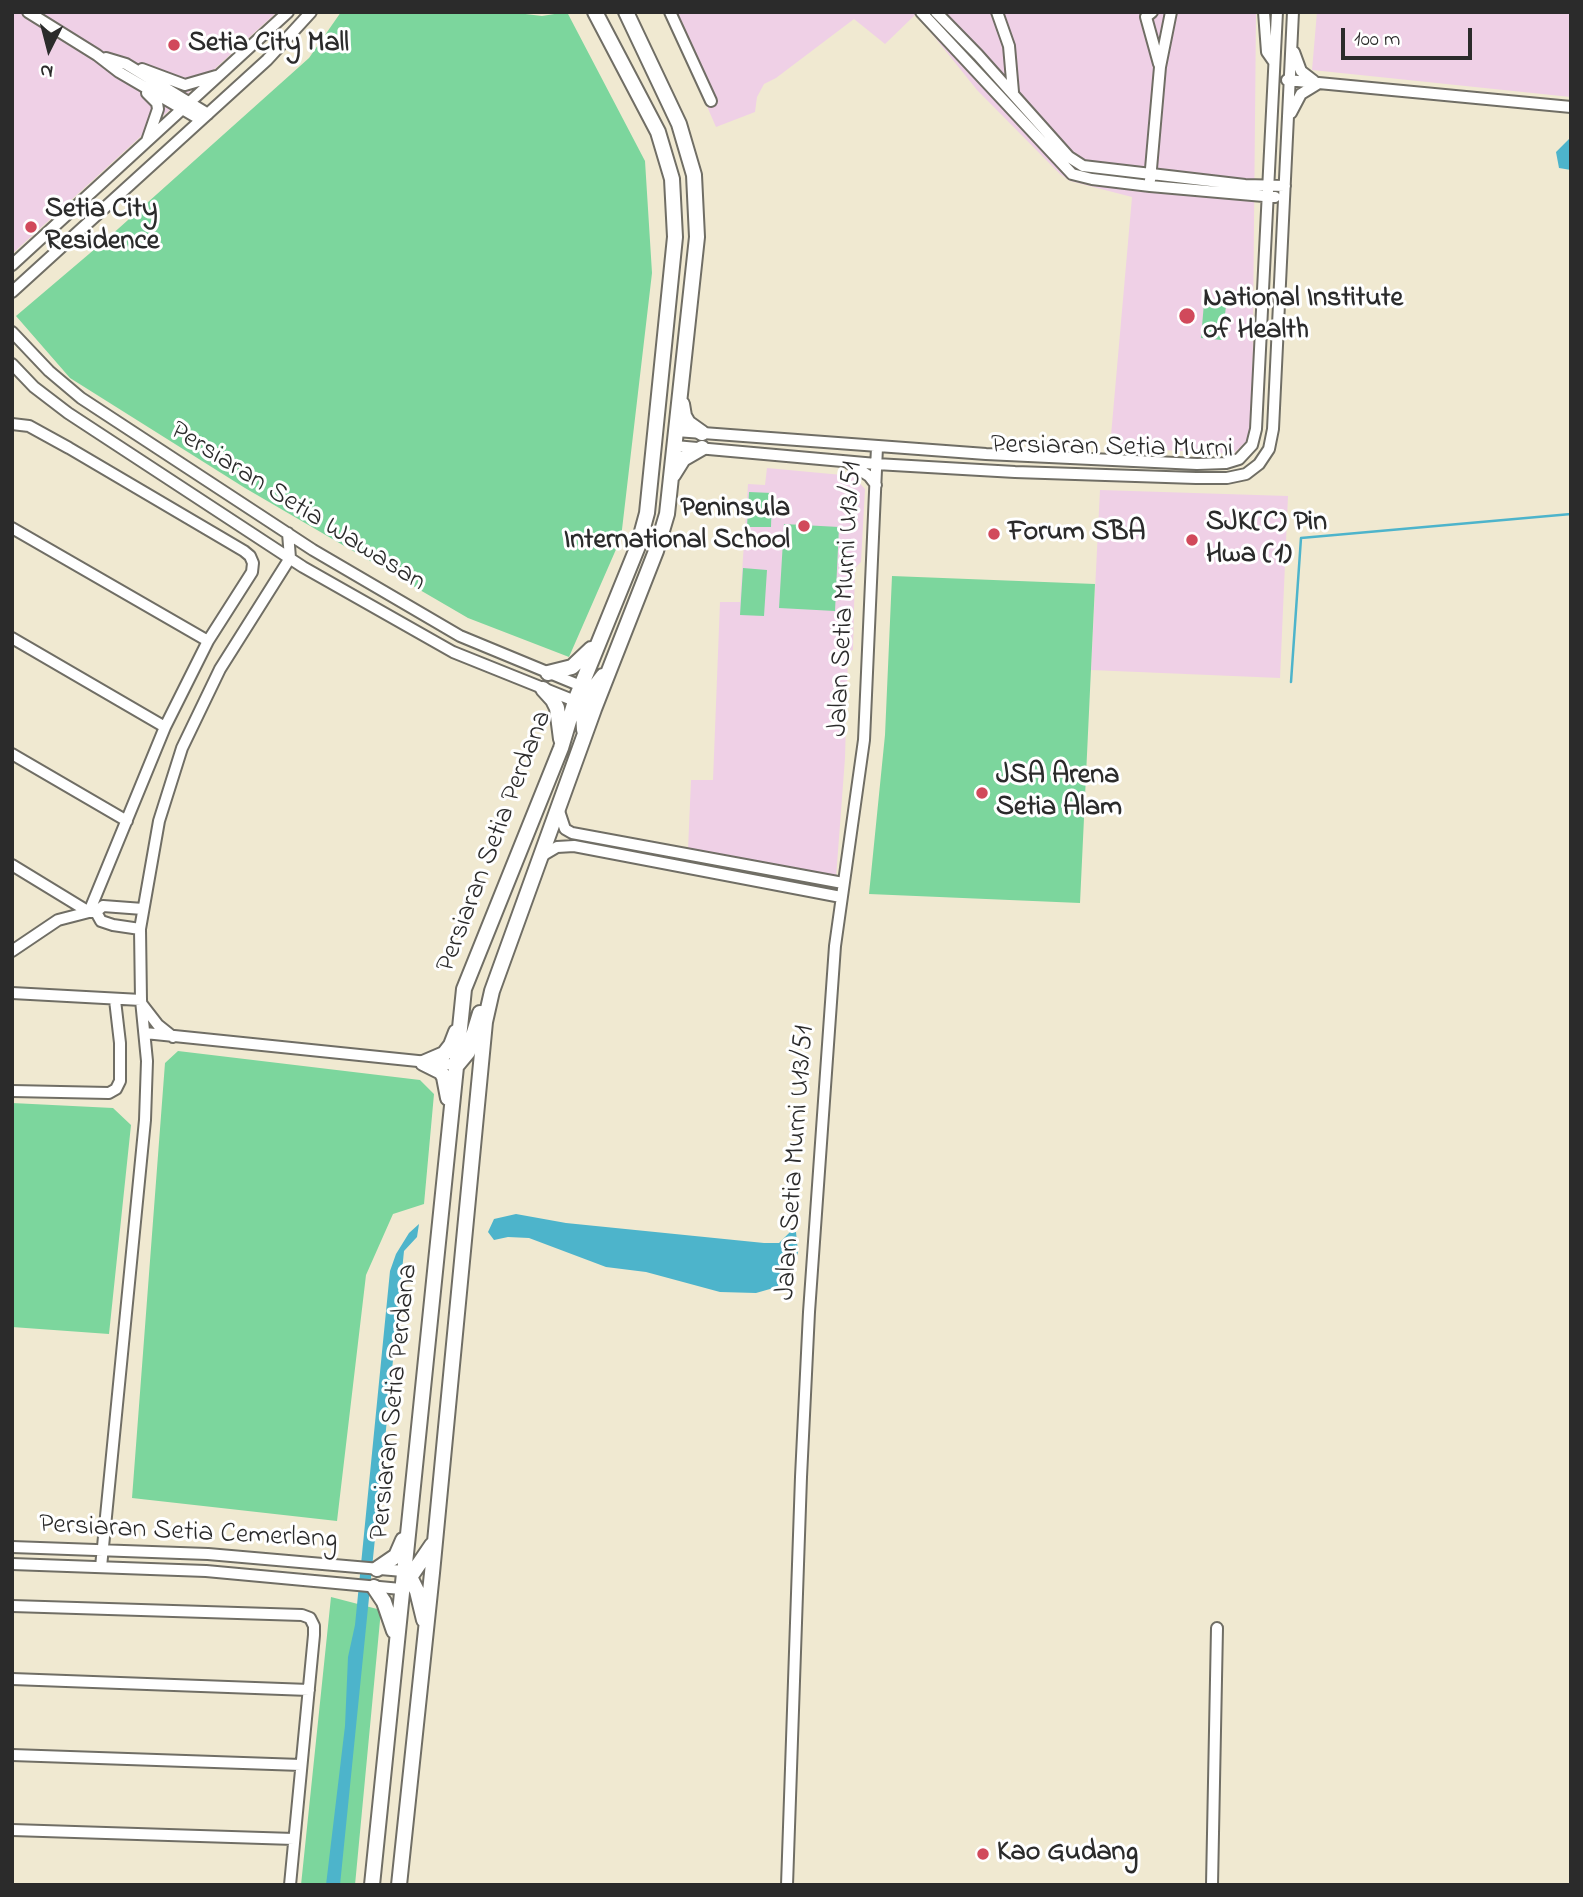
<!DOCTYPE html>
<html>
<head>
<meta charset="utf-8">
<style>
  body { margin:0 }
  #map { position:relative; width:1583px; height:1897px; overflow:hidden; background:#f0e9d1; font-family:"Indie Flower",sans-serif }
  canvas { display:block }
  .frame { position:absolute; inset:0; border:14px solid #2b2b2b; pointer-events:none }
  .north { position:absolute; left:14px; top:14px; width:70px; height:70px; -webkit-text-stroke:5px #fff; paint-order:stroke; rotate:186deg; font-size:19px; font-weight:700; line-height:28px; text-align:center; color:#2b2b2b }
  .north::after { content:''; display:block; margin:auto; width:24px; height:32px; background:#2b2b2b; clip-path:polygon(50% 0,100% 100%,50% 72%,0 100%) }
  .scale { position:absolute; left:1341px; top:28px; width:131px; height:32px; box-sizing:border-box; border:4px solid #2b2b2b; border-top:0; padding-left:9px; font-size:21px; line-height:24px; white-space:nowrap; color:#2b2b2b; -webkit-text-stroke:5px #fff; paint-order:stroke }
</style>
</head>
<body>
<div id="map">
<canvas width="1583" height="1897"></canvas>
<div class="frame"></div>
<div class="north">N</div>
<div class="scale">100 m</div>
</div>
<script>
const ctx = document.querySelector('canvas').getContext('2d');
ctx.lineJoin = 'round';
function fill(path, color) {
  ctx.fillStyle = color;
  ctx.fill(path, 'evenodd');
}
function shape(rows) {
  const path = new Path2D();
  for (const r of rows) {
    path.moveTo(r[0], r[1]);
    for (let i = 2; i < r.length; i += 2) path.lineTo(r[i], r[i + 1]);
  }
  return path;
}
function stroke(path, color, width, dash) {
  ctx.strokeStyle = color;
  ctx.lineWidth = width;
  ctx.lineCap = dash ? 'butt' : 'round';
  ctx.setLineDash(dash || []);
  ctx.stroke(path);
}
function drawText(font, color, halo, rows, align = 'center') {
  ctx.font = font + ' "Indie Flower",sans-serif';
  ctx.lineWidth = 6;
  ctx.setLineDash([]);
  ctx.textBaseline = 'middle';
  ctx.strokeStyle = halo;
  ctx.fillStyle = color;
  for (const [text, x, y, turn = 0] of rows) {
    ctx.save();
    ctx.translate(x, y);
    ctx.rotate((+turn || 0) * Math.PI / 180);
    ctx.textAlign = isNaN(turn) ? turn : align;
    if (halo) ctx.strokeText(text, 0, 0);
    ctx.fillText(text, 0, 0);
    ctx.restore();
  }
}
fill(shape([
  [12,12,277,12,12,254],
  [666,12,1256,12,1252,436,1233,454,1110,447,1132,197,1070,181,1060,174,977,90,916,14,885,44,854,19,776,78,764,84,757,97,755,112,716,127],
  [1317,12,1571,12,1571,97,1312,70],
  [767,468,853,476,865,489,861,562,855,568,853,650,848,652,845,758,836,878,688,850,691,780,713,780,720,602,740,602,748,484,765,485],
  [1100,490,1288,496,1280,678,1091,670]
]), '#efd0e6');
fill(shape([
  [341,12,509,12,542,16,567,12,645,161,652,273,621,538,569,657,468,618,245,488,70,378,16,316,109,237,309,58],
  [1204,303,1226,306,1222,340,1201,338],
  [749,492,772,493,771,527,747,527],
  [784,524,839,527,835,611,779,608],
  [743,568,767,570,764,616,740,615],
  [892,576,1095,584,1080,903,869,894,885,735],
  [178,1051,420,1080,434,1094,424,1204,393,1214,366,1275,337,1521,132,1498,165,1063],
  [12,1103,113,1108,131,1125,109,1334,12,1327],
  [331,1597,381,1610,355,1885,301,1885]
]), '#7cd69d');
fill(shape([
  [1571,137,1571,170,1559,168,1556,152],
  [516,1214,566,1223,764,1243,779,1243,790,1232,796,1232,798,1252,793,1269,777,1287,756,1293,720,1292,646,1272,606,1267,529,1238,508,1237,494,1240,488,1232,494,1219],
  [419,1224,417,1237,404,1251,340,1885,326,1885,345,1726,348,1657,355,1625,390,1271,396,1254,409,1233]
]), '#4db4cb');
stroke(shape([
  [1291,682,1301,538,1571,514]
]), '#4db4cb', 2.5);
const minor = shape([
  [28,12,97,55,119,72,201,120],
  [670,12,711,101],
  [921,12,1072,174,1092,179,1150,186,1275,197],
  [936,12,978,55,1069,157,1083,166,1245,185,1285,186],
  [997,12,1009,46,1013,92],
  [1152,12,1146,17,1159,64],
  [1264,12,1267,52,1274,62],
  [1294,52,1301,71,1314,81],
  [106,58,126,64,208,114],
  [142,69,185,85,216,76],
  [1287,80,1571,107],
  [147,93,157,103,158,109,147,141],
  [1291,113,1301,94,1319,83],
  [1150,180,1160,67,1171,12],
  [12,265,288,12],
  [12,292,267,60,311,12],
  [12,332,49,371,81,398,313,550,460,636,581,686],
  [12,364,34,387,68,413,303,567,453,652,575,701],
  [12,424,29,426,69,448,244,551,250,556,253,563,252,572,208,641,165,727,89,912],
  [676,431,986,454,1197,464,1226,463,1239,459,1252,445,1256,429,1277,12],
  [675,446,876,464,1015,472,1196,478,1227,478,1246,474,1259,464,1269,449,1273,429,1293,12],
  [849,463,869,476,876,485],
  [12,528,208,641],
  [12,638,165,727],
  [12,754,127,821],
  [558,808,565,829,572,833,843,883],
  [540,857,557,847,574,846,841,897],
  [12,865,89,912],
  [96,912,101,921,113,925,140,929],
  [12,951,58,920,89,912,96,912,103,906,143,909],
  [12,993,141,1000],
  [141,1003,158,1025,173,1037],
  [145,1033,457,1065],
  [12,1091,109,1093,116,1089,120,1081,120,1043,115,1000],
  [12,1547,208,1554,403,1571],
  [12,1564,206,1571,401,1589],
  [101,1567,145,1120,147,1061,141,1000,140,929,159,821,182,748,220,669,290,558,288,533],
  [12,1606,302,1615,310,1618,314,1626,314,1635,290,1885],
  [12,1679,309,1690],
  [12,1755,301,1765],
  [12,1830,294,1839],
  [787,1885,801,1477,809,1312,835,946,864,740,877,447],
  [1212,1885,1217,1628]
]);
const major = shape([
  [682,404,684,416,688,423,702,433],
  [673,475,683,459,702,448],
  [548,673,572,667,591,649],
  [543,689,553,700,557,708,561,739],
  [584,730,583,711,586,698,603,676],
  [423,1063,441,1072,444,1077,448,1098],
  [423,1063,444,1054,451,1045,456,1032],
  [458,1064,468,1052,480,1013],
  [377,1569,396,1556,403,1540],
  [403,1571,411,1579,417,1591,424,1620],
  [404,1586,432,1545],
  [374,1587,384,1602,394,1631],
  [372,1885,464,989,561,748,575,701,638,546,647,513,675,237,672,179,658,132,595,12],
  [399,1885,432,1573,485,1022,492,991,594,709,656,551,667,514,697,237,694,175,679,124,626,12]
]);
stroke(minor, '#706e65', 14);
stroke(major, '#706e65', 18);
stroke(minor, '#fff', 10);
stroke(major, '#fff', 14);
for (const [x, y, r, color] of [
  [174,45,7,"#d1495b"],
  [31,227,7,"#d1495b"],
  [1187,316,9,"#d1495b"],
  [804,526,7,"#d1495b"],
  [994,534,7,"#d1495b"],
  [1192,540,7,"#d1495b"],
  [982,793,7,"#d1495b"],
  [983,1854,7,"#d1495b"]
]) {
  const dot = new Path2D();
  dot.arc(x, y, r, 0, 2 * Math.PI);
  ctx.fillStyle = color;
  ctx.fill(dot);
  stroke(dot, '#fff', 2.5);
}
drawText('bold 28px', '#2b2b2b', '#fff', [
  ["Setia City Mall",188,45],
  ["Setia City",45,211],
  ["Residence",45,243],
  ["National Institute",1203,300],
  ["of Health",1203,332],
  ["Peninsula",790,510,"right"],
  ["International School",790,542,"right"],
  ["SJK(C) Pin",1206,524],
  ["Hwa (1)",1206,556],
  ["Forum SBA",1008,534],
  ["JSA Arena",996,777],
  ["Setia Alam",996,809],
  ["Kao Gudang",997,1854]
], 'left');
drawText('28px', '#2b2b2b', '#fff', [
  ["Persiaran Setia Murni",1112,449,1],
  ["Persiaran Setia Wawasan",297,508,32],
  ["Jalan Setia Murni U13/51",847,599,-87],
  ["Persiaran Setia Perdana",496,842,-69],
  ["Jalan Setia Murni U13/51",797,1163,-86],
  ["Persiaran Setia Perdana",396,1402,-84],
  ["Persiaran Setia Cemerlang",188,1534,3]
]);
</script>
</body>
</html>
